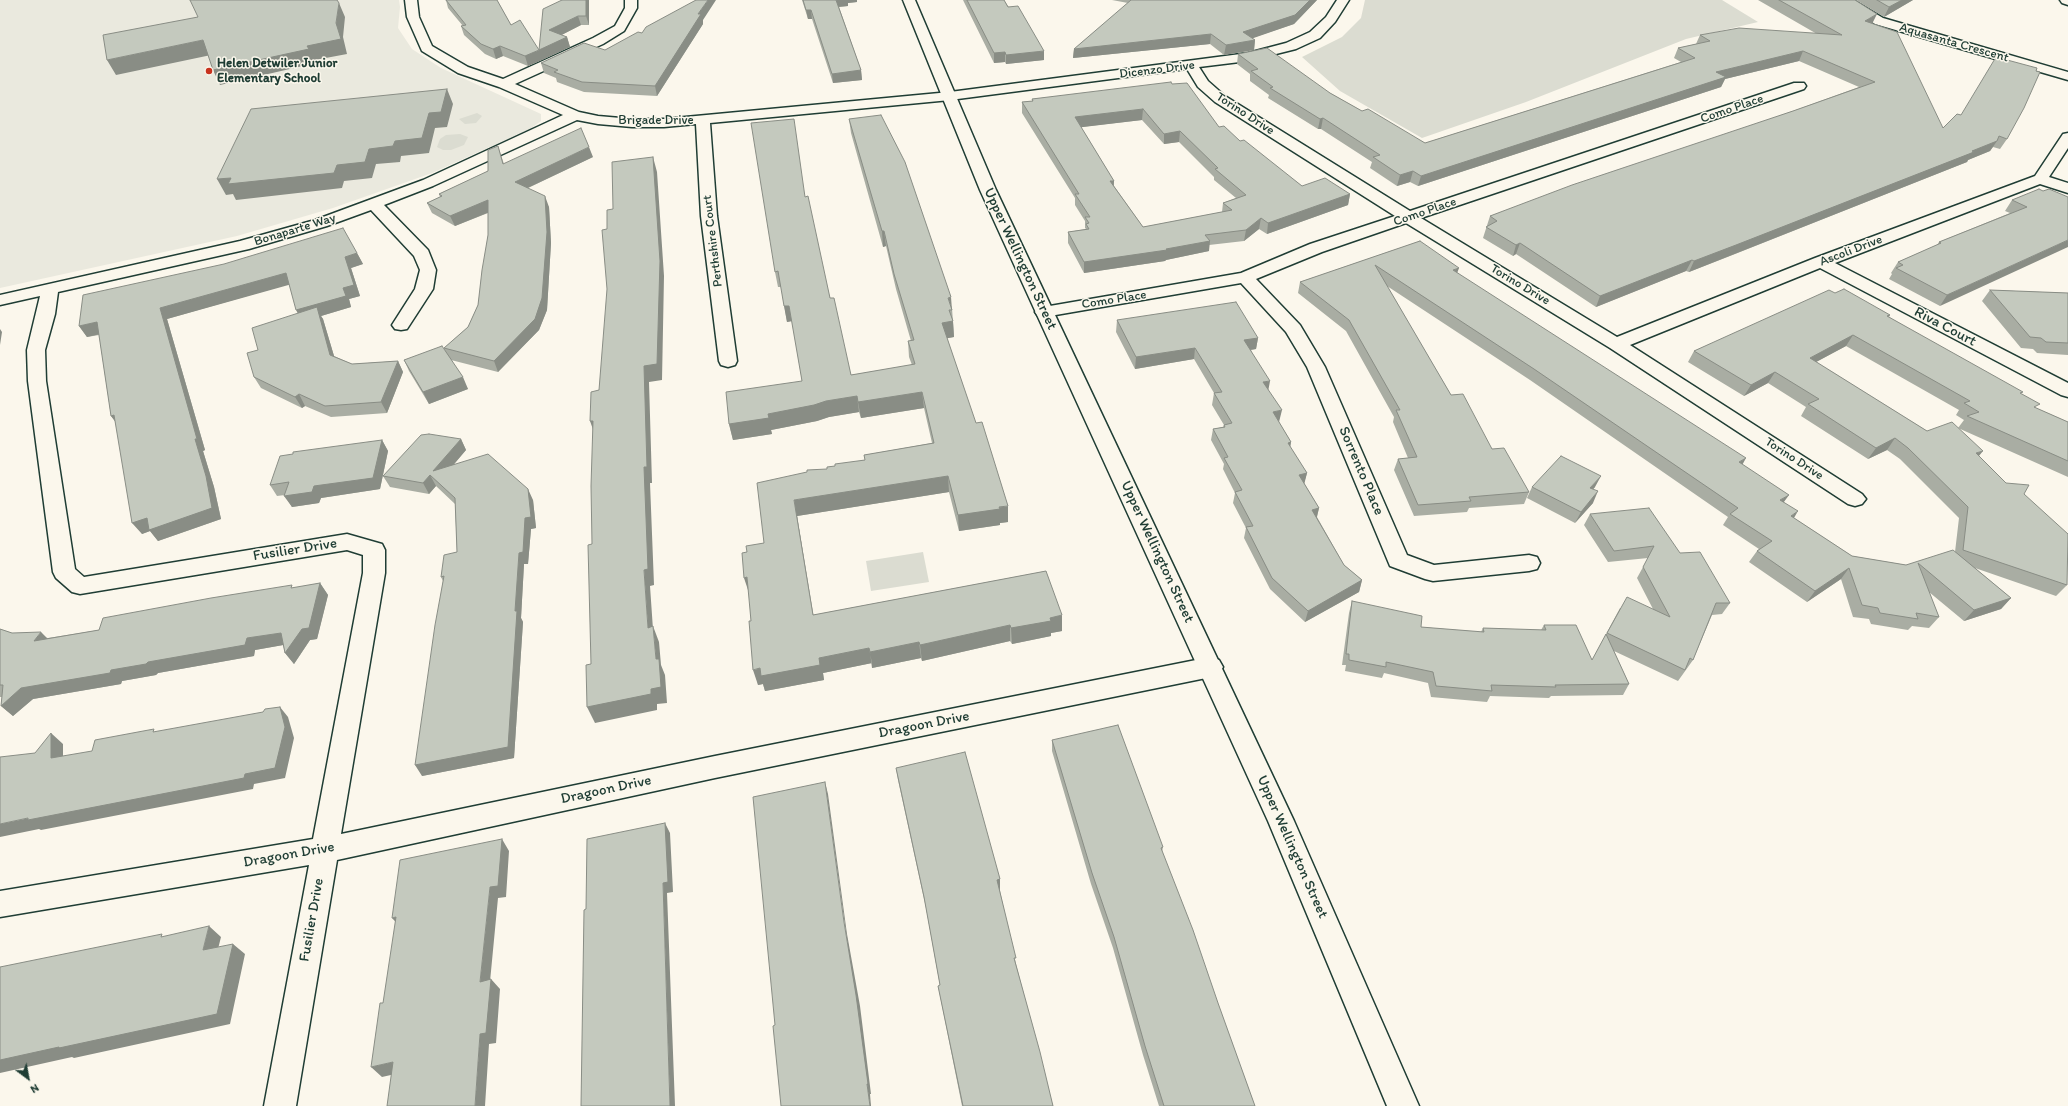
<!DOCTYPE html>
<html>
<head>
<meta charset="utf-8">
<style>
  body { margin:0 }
  #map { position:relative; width:2068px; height:1106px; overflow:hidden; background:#fbf7ec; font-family:Itim,sans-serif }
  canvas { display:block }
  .north { position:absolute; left:8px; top:1058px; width:40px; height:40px; -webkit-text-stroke:3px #fbf7ec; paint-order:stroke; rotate:148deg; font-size:11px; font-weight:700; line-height:16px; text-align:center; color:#1f3d34 }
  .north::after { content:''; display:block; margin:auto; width:14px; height:18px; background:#1f3d34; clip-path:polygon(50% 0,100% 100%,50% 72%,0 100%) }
</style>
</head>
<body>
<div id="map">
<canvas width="2068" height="1106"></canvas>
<div class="north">N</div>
</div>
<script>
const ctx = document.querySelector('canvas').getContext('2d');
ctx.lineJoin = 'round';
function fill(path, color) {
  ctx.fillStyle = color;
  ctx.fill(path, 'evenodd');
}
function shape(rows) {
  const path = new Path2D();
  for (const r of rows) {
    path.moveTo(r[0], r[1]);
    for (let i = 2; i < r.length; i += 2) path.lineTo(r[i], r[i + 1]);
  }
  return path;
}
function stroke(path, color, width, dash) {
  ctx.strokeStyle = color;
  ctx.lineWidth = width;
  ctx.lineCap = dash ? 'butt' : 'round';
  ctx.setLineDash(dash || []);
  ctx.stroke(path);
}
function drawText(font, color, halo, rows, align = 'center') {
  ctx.font = font + ' Itim,sans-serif';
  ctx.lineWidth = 3;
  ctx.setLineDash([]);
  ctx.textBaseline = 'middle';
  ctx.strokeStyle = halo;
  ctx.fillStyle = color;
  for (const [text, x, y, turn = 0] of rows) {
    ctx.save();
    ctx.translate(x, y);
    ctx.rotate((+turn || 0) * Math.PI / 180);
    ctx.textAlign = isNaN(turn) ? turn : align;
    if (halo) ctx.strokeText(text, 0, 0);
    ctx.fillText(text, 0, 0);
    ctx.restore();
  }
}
fill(shape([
  [0,0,399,0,400,7,398,28,412,49,441,68,541,114,541,121,530,129,432,173,333,208,237,236,0,288]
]), '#eae9de');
fill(shape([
  [1365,0,1722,0,1758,22,1686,39,1526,102,1422,138,1340,91,1302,57,1342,37,1361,18],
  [477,113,482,116,476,123,465,124,459,119],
  [460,134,468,137,464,145,451,150,443,150,437,147,440,139,446,135],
  [923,552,929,582,871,591,866,561]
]), '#dbdcd1');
const street = shape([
  [405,0,417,0,419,17,432,46,468,67,503,79,593,38,615,26,625,8,625,0,637,0,637,8,624,31,603,44,515,84,579,112,598,116,632,119,664,119,950,92,1248,53,1286,43,1310,32,1326,17,1337,0,1349,0,1335,22,1320,38,1296,49,1248,61,1199,67,1208,81,1225,96,1410,211,1794,83,1804,83,1806,86,1804,89,1421,218,1617,337,1815,258,2035,176,2063,134,2068,133,2068,148,2049,177,2068,183,2068,193,2040,184,1835,263,2068,383,2068,397,2061,395,1820,268,1630,345,1862,494,1866,499,1862,504,1855,506,1848,504,1610,348,1406,223,1322,252,1256,279,1300,325,1325,367,1407,555,1434,565,1529,555,1537,557,1540,563,1537,569,1529,571,1433,581,1425,579,1390,566,1307,367,1286,332,1241,283,1044,317,1038,316,1035,312,1038,308,1044,307,1241,273,1310,244,1395,216,1215,102,1198,87,1187,69,950,100,710,123,717,216,737,361,735,365,728,367,721,365,719,361,701,216,696,124,664,127,632,127,598,124,577,120,433,186,384,205,428,250,436,270,433,289,407,329,401,330,395,329,392,325,415,289,420,270,414,256,371,210,327,226,249,249,58,292,55,314,45,350,46,381,75,569,84,577,347,534,382,544,385,550,385,573,341,834,715,756,1211,657,1219,660,1223,667,1219,674,1211,677,715,778,337,860,296,1106,264,1106,309,865,0,917,0,891,313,839,363,573,363,555,347,550,80,594,72,592,56,578,53,572,28,381,27,350,40,296,0,305,0,295,240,241,315,220,423,180,563,115,499,87,458,73,422,51,407,17,405,0],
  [1838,0,1853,0,1883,18,2068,72,2068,80,1875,24,1838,0],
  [2060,0,2068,0,2068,5,2062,3,2060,0]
]);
const secondary = shape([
  [903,0,915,0,996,190,1294,821,1419,1106,1387,1106,1268,821,980,190,903,0]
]);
stroke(street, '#1f3d34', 3);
stroke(secondary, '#1f3d34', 3);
fill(street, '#fbf7ec');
fill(secondary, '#fbf7ec');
fill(shape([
  [446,0,497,0,511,25,542,60,528,66,503,56,496,59,485,54,464,35,461,26,463,26,448,8],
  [562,0,589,0,589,25,581,25,561,35,567,37,570,47,542,60,539,50],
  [802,0,857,0,857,2,848,3,848,6,839,7,861,70,862,80,833,83,812,19,808,19],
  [963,0,1004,0,1044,60,1006,64,1005,62,994,63],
  [1112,0,1317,0,1294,24,1252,38,1255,40,1254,50,1224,55,1210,44,1073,58,1074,49,1128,3],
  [1758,0,1855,0,1943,128,1957,114,2007,139,2000,149,1993,147,1990,151,1968,160,1967,162,1730,256,1689,272,1686,271,1596,307,1516,254,1513,256,1483,238,1490,216,1793,111,1859,87,1799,61,1725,79,1721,87,1418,186,1410,182,1397,186,1370,168,1372,162,1321,129,1318,129,1268,98,1269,95,1250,81,1250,74,1237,64,1238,54,1330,93,1362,111,1425,143,1681,62,1674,58,1678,48,1696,44,1700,35,1817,34],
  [1856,0,1913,0,1884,17],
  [703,20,703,24,657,96,584,92,557,82,556,78,544,73,541,63,605,50,642,33],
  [1172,84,1219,127,1240,141,1302,186,1350,194,1348,205,1267,234,1259,229,1244,241,1209,245,1209,251,1166,260,1165,261,1084,273,1068,243,1068,232,1086,229,1085,228,1085,221,1075,205,1075,198,1022,113,1022,102,1032,101,1032,99],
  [1142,120,1164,144,1179,142,1214,177,1214,180,1236,198,1223,203,1222,212,1143,227,1114,186,1114,181,1081,127],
  [849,119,952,308,954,337,947,338,1008,522,1000,523,1000,525,959,531,949,492,797,516,813,615,1046,571,1062,631,1051,633,1051,636,1012,644,1010,641,922,661,921,658,872,668,872,663,823,673,824,680,765,691,763,684,758,685,751,621,747,552,764,543,827,469,835,466,865,460,864,455,932,443,924,408,861,418,859,412,829,417,817,421,771,430,772,434,733,440,729,424,802,381,792,321,787,322,781,287,778,287,775,272,805,197,830,298,851,375,912,365,909,357,908,341,911,341,896,289,886,246,883,247,851,133],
  [498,146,504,164,593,157,528,188,549,207,551,243,547,310,539,330,498,372,451,360,468,389,429,404,409,371,404,360,445,351,444,348,468,327,478,305,488,235,488,213,455,226,432,213,427,203,440,197,439,194,488,171],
  [2043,191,1940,306,1889,279,1892,274,1891,273,1898,262,1937,245,1939,242,2010,213,2005,211,2012,200],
  [1420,241,1457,273,1742,465,1784,502,1794,518,1852,556,1906,565,1955,552,1959,518,1900,459,1887,450,1868,459,1801,416,1806,407,1768,383,1744,396,1688,362,1694,351,1835,293,1890,315,1889,317,2021,394,2036,408,2068,422,2068,477,1958,428,1964,420,1956,415,1959,410,1846,346,1816,362,1927,431,1979,456,2006,483,2024,494,2067,585,2056,596,1975,568,2011,598,2001,609,1964,621,1929,592,1939,617,1929,628,1912,626,1908,630,1871,624,1869,619,1853,617,1841,579,1807,602,1749,562,1757,551,1759,549,1723,525,1728,517,1530,380,1387,286,1451,395,1492,449,1529,492,1524,504,1469,508,1467,512,1414,516,1394,470,1398,459,1408,458,1393,422,1394,417,1346,331,1298,293,1300,282],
  [357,253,363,264,351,268,360,296,349,299,351,307,321,316,323,319,334,356,352,364,398,361,403,372,387,413,331,417,305,406,302,408,261,388,254,377,258,350,298,313,289,284,167,319,205,450,203,451,214,487,221,519,158,541,150,531,142,534,115,421,111,416,99,335,87,337,79,326],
  [1990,290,2068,293,2068,355,2037,353,2033,349,2021,348,1982,301],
  [1117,320,1258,338,1256,349,1251,350,1268,390,1279,422,1291,442,1290,447,1307,473,1304,483,1319,508,1317,517,1344,565,1362,580,1359,592,1305,622,1270,589,1244,538,1246,528,1233,503,1235,493,1223,469,1224,464,1211,440,1213,429,1223,427,1224,425,1212,405,1214,393,1194,359,1135,369,1116,332],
  [461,439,466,450,454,464,533,500,536,528,531,529,528,564,524,564,521,618,523,622,514,758,422,776,443,581,441,577,457,552,455,504,436,486,429,494,390,487,383,476],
  [382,440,388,451,380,489,321,498,319,503,292,507,285,495,277,496,270,485],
  [1532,487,1595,487,1593,489,1593,503,1575,523,1527,498],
  [1590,514,1680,553,1730,603,1722,614,1712,615,1693,660,1678,681,1614,651,1629,684,1623,695,1551,696,1549,698,1490,696,1487,702,1431,697,1428,683,1384,673,1382,678,1345,671,1346,665,1342,665,1349,613,1352,601,1421,627,1481,632,1483,628,1541,630,1544,625,1592,660,1620,608,1653,609,1637,578,1648,558,1608,562,1584,525],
  [320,583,328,595,317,639,310,640,294,664,285,653,283,645,255,650,254,656,158,673,156,675,122,681,121,684,33,699,13,716,1,706,2,697,0,697,0,629,12,633,48,638,99,630,294,588],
  [1052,740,1163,847,1162,852,1255,1106,1159,1106,1143,1055,1113,948,1091,884,1052,751],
  [896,768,1000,879,1000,891,1016,964,1053,1106,962,1106,938,986,940,986,926,908,898,780]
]), '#a9ada3');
fill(shape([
  [586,0,589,0,589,25,586,16],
  [708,0,716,0,703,20,703,24,657,96,655,86,698,14],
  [836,0,857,0,857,2,848,3,848,6,837,7],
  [1310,0,1317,0,1294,24,1242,42,1243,32],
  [1902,0,1913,0,1884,17,1889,7],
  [339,3,345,17,343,37,347,54,315,60,316,63,220,85,213,70,307,46,336,23],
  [806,10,811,10,812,19,808,19],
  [1877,14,1872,24,1865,21],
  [578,16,581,25,552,40,549,30],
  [1211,34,1210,44,1073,58,1074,49],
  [567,37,570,47,542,60,539,50],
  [203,40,211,55,116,75,107,60],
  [1255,40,1254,50,1224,55,1226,45],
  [500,46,503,56,496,59,493,49],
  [539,50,542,60,528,66,525,56],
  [1044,51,1044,60,1006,64,1006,55],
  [1803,51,1799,61,1725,79,1721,87,1418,186,1421,176,1716,72],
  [1005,52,1005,62,994,63,994,53],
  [861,70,862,80,833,83,832,74],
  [447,89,453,104,447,127,435,128,429,153,401,156,400,162,376,164,372,178,344,181,342,188,236,200,233,194,226,195,217,179,337,165,369,149,395,141,429,113],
  [1143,109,1142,120,1075,128,1075,117],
  [1323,118,1321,129,1318,129,1320,119],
  [1180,131,1179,142,1164,144,1164,134],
  [1997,141,1990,151,1968,160,1967,162,1689,272,1694,261],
  [589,147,593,157,519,192,515,182],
  [653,157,657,172,664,276,662,380,649,382,652,483,650,483,654,585,650,586,654,644,648,628,644,570,644,366],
  [1413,171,1410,182,1397,186,1400,175],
  [1110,181,1114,181,1113,191],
  [1350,194,1348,205,1267,234,1268,223],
  [545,196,549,207,551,243,547,310,539,330,498,372,494,361],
  [488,200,492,211,455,226,450,216],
  [1261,218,1259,229,1244,241,1246,230],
  [882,231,884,231,886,246,883,247],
  [2068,240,2068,247,1940,306,1947,295],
  [1210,241,1209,251,1166,260,1165,261,1084,273,1084,262,1166,249],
  [1520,243,1516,254,1513,256,1516,245],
  [357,253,363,264,351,268,360,296,349,299,351,307,321,316,323,319,337,366,302,321,296,310,343,288,345,257],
  [1692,260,1686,271,1596,307,1600,296],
  [1459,268,1455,279,1453,270],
  [286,273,292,284,167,319,205,450,203,451,214,487,221,519,158,541,150,531,142,534,132,523,195,439,160,308],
  [951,297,952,310,948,298],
  [784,306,789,306,792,321,787,322],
  [953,321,954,337,943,339,942,323],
  [97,322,105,333,87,337,79,326],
  [0,329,2,332,0,345],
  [1853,335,1846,346,1803,369,1810,358],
  [1258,338,1256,349,1242,351,1244,340],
  [1195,348,1194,359,1135,369,1136,357],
  [398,361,403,372,387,413,381,402],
  [1775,372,1768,383,1744,396,1751,385],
  [463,377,468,389,429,404,423,392],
  [1270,381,1268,392,1263,382],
  [922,392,924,408,861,418,858,402],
  [299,394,305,406,302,408,295,397],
  [857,396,859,412,829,417,817,421,771,430,772,434,733,440,729,424,768,414,826,401],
  [1282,410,1279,422,1273,412],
  [114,415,120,428,111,416],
  [590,421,593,421,596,438],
  [1895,438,1887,450,1868,459,1876,448],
  [461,439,466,450,439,482,433,471],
  [382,440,388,451,380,489,321,498,319,503,292,507,284,496,314,486],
  [1291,442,1289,454,1288,443],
  [1983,451,1974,462,1976,453],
  [1746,458,1740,469,1739,462],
  [1307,473,1304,485,1299,475],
  [430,475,436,486,429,494,423,483],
  [948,476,949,492,797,516,816,631,813,615,794,500],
  [1601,476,1595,487,1585,499,1590,488],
  [528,489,533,500,536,528,531,529,528,564,524,564,521,618,523,622,514,758,422,776,415,765,515,611,519,553,525,518],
  [1598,491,1593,503,1575,523,1581,512],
  [1789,495,1781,506,1780,500],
  [1008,506,1008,522,1000,523,1000,525,959,531,958,515],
  [1319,508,1316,520,1312,510],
  [1798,511,1791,523,1791,516],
  [1849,568,1841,579,1807,602,1815,591],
  [747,577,749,593,744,578],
  [1362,580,1359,592,1305,622,1308,611],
  [320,583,328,595,317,639,310,640,294,664,285,653],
  [2011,598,2001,609,1964,621,1974,610],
  [1062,615,1062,631,1051,633,1051,636,1012,644,1011,628],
  [1010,625,1010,641,922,661,920,645],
  [653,626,659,642,661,665,665,675,667,703,657,704,657,710,595,723,587,707,651,689,656,659],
  [41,632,52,643,34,641],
  [281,633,289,644,255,650,254,656,158,673,156,675,122,681,121,684,33,699,13,716,1,706,21,688,148,662,247,638],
  [919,642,921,658,872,668,870,652],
  [869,648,872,663,823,673,824,680,765,691,763,684,758,685,753,670,819,658],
  [280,707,288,717,294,738,285,778,254,784,253,789,41,830,39,829,0,837,0,824,245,774],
  [51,733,63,744,63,769,51,758],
  [825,782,828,794,847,934,860,1006,871,1094,870,1094,871,1106,870,1106],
  [665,823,670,833,673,892,667,893,675,1106,670,1106,663,883],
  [502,839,509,851,506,897,498,898,489,992,480,982,490,887],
  [1000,879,1000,890,998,891,997,880],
  [396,917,402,929,392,918],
  [209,926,221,937,215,961,203,950],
  [233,944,245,954,230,1024,74,1058,72,1057,0,1073,0,1060],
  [491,979,500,989,496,1043,489,1044,485,1106,475,1106,480,1034],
  [393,1062,404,1072,382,1077,371,1067]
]), '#898d85');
const building = shape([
  [190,0,337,0,339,3,336,23,341,39,307,46,309,49,213,70,203,40,107,60,103,35,198,17,190,0],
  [446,0,497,0,511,25,520,20,539,50,525,56,500,46,493,49,481,44,461,26,466,25,446,0],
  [562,0,586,0,586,16,578,16,549,30,567,37,539,50,543,9,562,0],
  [696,0,708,0,698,14,701,14,655,86,582,82,554,72,558,70,541,63,584,43,605,50,638,32,642,33,646,27,696,0],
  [803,0,836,0,861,70,832,74,811,10,806,10,803,0],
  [967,0,1004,0,1008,7,1018,6,1044,51,1006,55,1005,52,994,53,967,0],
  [1131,0,1310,0,1295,15,1243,32,1255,40,1226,45,1211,34,1074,49,1131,0],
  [1779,0,1855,0,1877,14,1865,21,1897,32,1943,128,1957,114,1961,115,1996,57,2037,68,2036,71,2040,72,2024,108,2007,139,1999,136,1997,141,1972,151,1974,152,1736,245,1694,261,1692,260,1600,296,1520,243,1516,245,1486,227,1497,221,1490,216,1572,185,1793,111,1875,82,1803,51,1716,72,1726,77,1421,176,1413,171,1400,175,1373,157,1380,155,1323,118,1320,119,1270,88,1273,87,1251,71,1258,69,1238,54,1267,48,1330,93,1362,111,1368,109,1425,143,1695,58,1678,48,1710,41,1700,35,1739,28,1842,35,1779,0],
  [1877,0,1902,0,1889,7,1877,0],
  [1171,82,1172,84,1187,83,1219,127,1224,126,1240,141,1244,140,1302,186,1325,178,1350,194,1268,223,1261,218,1246,230,1205,235,1210,241,1166,249,1167,250,1084,262,1068,232,1089,229,1086,224,1089,223,1085,217,1090,217,1075,194,1079,194,1022,102,1033,101,1032,99,1171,82],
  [1143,109,1164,134,1180,131,1218,168,1215,169,1246,195,1223,203,1232,210,1143,227,1110,181,1114,181,1075,117,1143,109],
  [447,89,441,112,429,113,422,138,395,141,393,146,369,149,365,162,337,165,334,173,228,184,231,178,217,179,251,109,447,89],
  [881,115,905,162,951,297,948,298,952,310,949,310,953,321,942,323,976,423,982,422,1008,506,999,507,1000,509,958,515,948,476,794,500,813,615,1046,571,1062,615,1050,618,1051,621,1011,628,1010,625,920,645,919,642,870,652,869,648,819,658,820,665,761,676,760,668,753,670,749,621,751,621,747,577,744,578,742,553,747,552,746,546,764,543,757,483,807,472,807,470,827,469,827,467,835,466,835,464,865,460,864,455,934,443,922,392,858,402,857,396,826,401,814,405,768,414,769,418,729,424,726,392,802,381,789,306,784,306,778,271,775,272,751,123,794,119,805,197,808,196,830,298,834,298,851,375,915,364,908,341,914,340,894,274,884,231,882,231,849,119,881,115],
  [581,128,589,147,515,182,545,196,547,232,542,298,535,319,494,361,444,348,468,327,478,305,482,270,488,235,488,200,450,216,427,203,442,196,439,194,488,171,488,150,498,146,503,164,581,128],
  [653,157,660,261,657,364,644,366,647,467,644,467,648,569,644,570,648,628,653,626,656,659,659,659,661,687,651,689,651,694,587,707,586,665,591,664,588,545,592,544,591,486,593,421,590,421,591,392,599,390,607,289,602,230,607,229,607,210,613,209,612,162,653,157],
  [2039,189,2043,191,2049,189,2068,197,2068,240,1947,295,1896,268,1903,265,1898,262,1941,243,1939,242,2027,207,2012,200,2039,189],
  [343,228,357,253,345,257,354,285,343,288,346,296,296,310,286,273,160,308,197,439,195,439,206,476,212,508,149,530,147,518,132,523,114,415,111,416,97,322,79,326,83,295,224,264,343,228],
  [1420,241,1459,268,1453,270,1746,458,1739,462,1789,495,1780,500,1798,511,1791,516,1852,556,1906,565,1953,550,2011,598,1974,610,1918,563,1939,617,1916,613,1918,619,1880,613,1878,608,1862,605,1849,568,1815,591,1757,551,1772,541,1730,514,1738,508,1534,369,1375,265,1451,395,1463,394,1492,449,1504,448,1529,492,1469,497,1471,501,1418,505,1398,459,1417,457,1396,410,1400,410,1349,320,1300,282,1420,241],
  [1844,289,1890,315,1887,316,2023,392,2020,393,2040,404,2034,407,2068,422,2068,461,1967,416,1979,412,1964,403,1970,401,1853,335,1810,358,1927,431,1952,422,1983,451,1976,453,2006,483,2029,485,2024,494,2068,534,2067,585,1963,550,1968,507,1908,448,1895,438,1876,448,1808,404,1819,399,1775,372,1751,385,1694,351,1829,290,1835,293,1844,289],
  [1990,290,2068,293,2068,343,2046,342,2041,338,2030,337,1990,290],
  [1236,302,1258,338,1244,340,1270,381,1263,382,1282,410,1273,412,1291,442,1288,443,1307,473,1299,475,1319,508,1312,510,1344,565,1362,580,1308,611,1272,578,1246,527,1253,526,1235,492,1242,490,1224,458,1228,457,1213,429,1225,427,1224,425,1232,423,1214,393,1222,392,1195,348,1136,357,1117,320,1236,302],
  [317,307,330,355,352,364,398,361,381,402,325,406,299,394,295,397,254,377,247,353,258,350,252,328,317,307],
  [442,346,463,377,423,392,404,360,442,346],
  [429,434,461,439,433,471,488,454,528,489,531,517,525,518,523,552,519,553,515,611,517,611,508,747,415,765,435,625,444,576,441,577,444,555,457,552,455,498,430,475,423,483,383,476,421,435,429,434],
  [382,440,373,478,314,486,312,492,284,496,289,482,270,485,280,456,293,454,293,452,382,440],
  [1561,456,1601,476,1590,488,1598,491,1581,512,1532,487,1561,456],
  [1649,508,1680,553,1700,552,1730,603,1716,603,1693,660,1690,658,1685,670,1607,633,1627,597,1670,617,1643,567,1654,546,1614,551,1590,514,1649,508],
  [320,583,309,628,302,629,285,653,281,633,247,638,245,645,148,662,146,664,111,670,110,673,21,688,1,706,3,685,0,685,0,629,12,633,41,632,34,641,99,630,103,618,211,598,292,585,291,588,320,583],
  [1352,601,1422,616,1421,627,1484,632,1483,628,1546,630,1544,625,1576,625,1592,660,1606,634,1629,684,1555,685,1556,687,1491,685,1492,691,1436,686,1433,672,1386,662,1386,667,1349,660,1349,654,1346,654,1352,601],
  [280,707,285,727,275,768,245,774,244,778,28,820,28,818,0,824,0,757,35,753,51,733,51,758,92,751,95,740,154,729,153,732,263,712,265,709,280,707],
  [1118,725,1163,847,1161,848,1193,930,1218,1003,1255,1106,1164,1106,1145,1046,1114,937,1092,873,1052,740,1118,725],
  [965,752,1000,879,997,880,1016,958,1014,958,1040,1052,1053,1106,963,1106,938,986,940,985,924,897,896,768,965,752],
  [825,782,844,922,856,995,868,1084,867,1084,870,1106,781,1106,773,1026,775,1025,753,797,825,782],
  [665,823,668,882,663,883,670,1106,581,1106,584,910,586,909,587,839,665,823],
  [502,839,498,886,490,887,480,982,491,979,486,1033,480,1034,475,1106,387,1106,393,1062,371,1067,380,1003,383,1003,396,917,392,918,400,860,502,839],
  [209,926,203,950,233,944,217,1014,59,1048,59,1047,0,1060,0,967,162,934,161,937,209,926]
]);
fill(building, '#c4c9be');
stroke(building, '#898d85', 1);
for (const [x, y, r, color] of [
  [209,71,4,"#c8321e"]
]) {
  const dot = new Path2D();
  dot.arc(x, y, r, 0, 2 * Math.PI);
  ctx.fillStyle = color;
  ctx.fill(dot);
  stroke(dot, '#fbf7ec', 1.5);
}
drawText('13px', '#1f3d34', '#fbf7ec', [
  ["Aquasanta Crescent",1954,43,16],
  ["Dicenzo Drive",1157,70,-7],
  ["Como Place",1732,109,-19],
  ["Torino Drive",1245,114,33],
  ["Brigade Drive",656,121],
  ["Como Place",1425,212,-19],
  ["Bonaparte Way",295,230,-17],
  ["Perthshire Court",713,241,-97],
  ["Ascoli Drive",1851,251,-21],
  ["Torino Drive",1520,285,31],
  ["Como Place",1114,300,-9],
  ["Torino Drive",1794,459,33]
]);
drawText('bold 13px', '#1f3d34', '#fbf7ec', [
  ["Helen Detwiler Junior",217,64],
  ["Elementary School",217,79]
], 'left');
drawText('15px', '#1f3d34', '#fbf7ec', [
  ["Upper Wellington Street",1020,259,65],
  ["Riva Court",1945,327,28],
  ["Sorrento Place",1361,471,67],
  ["Fusilier Drive",295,550,-9],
  ["Upper Wellington Street",1157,552,65],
  ["Dragoon Drive",924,725,-11],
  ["Dragoon Drive",606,790,-12],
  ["Upper Wellington Street",1292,847,66],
  ["Dragoon Drive",289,855,-10],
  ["Fusilier Drive",312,920,-80]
]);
</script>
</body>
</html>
